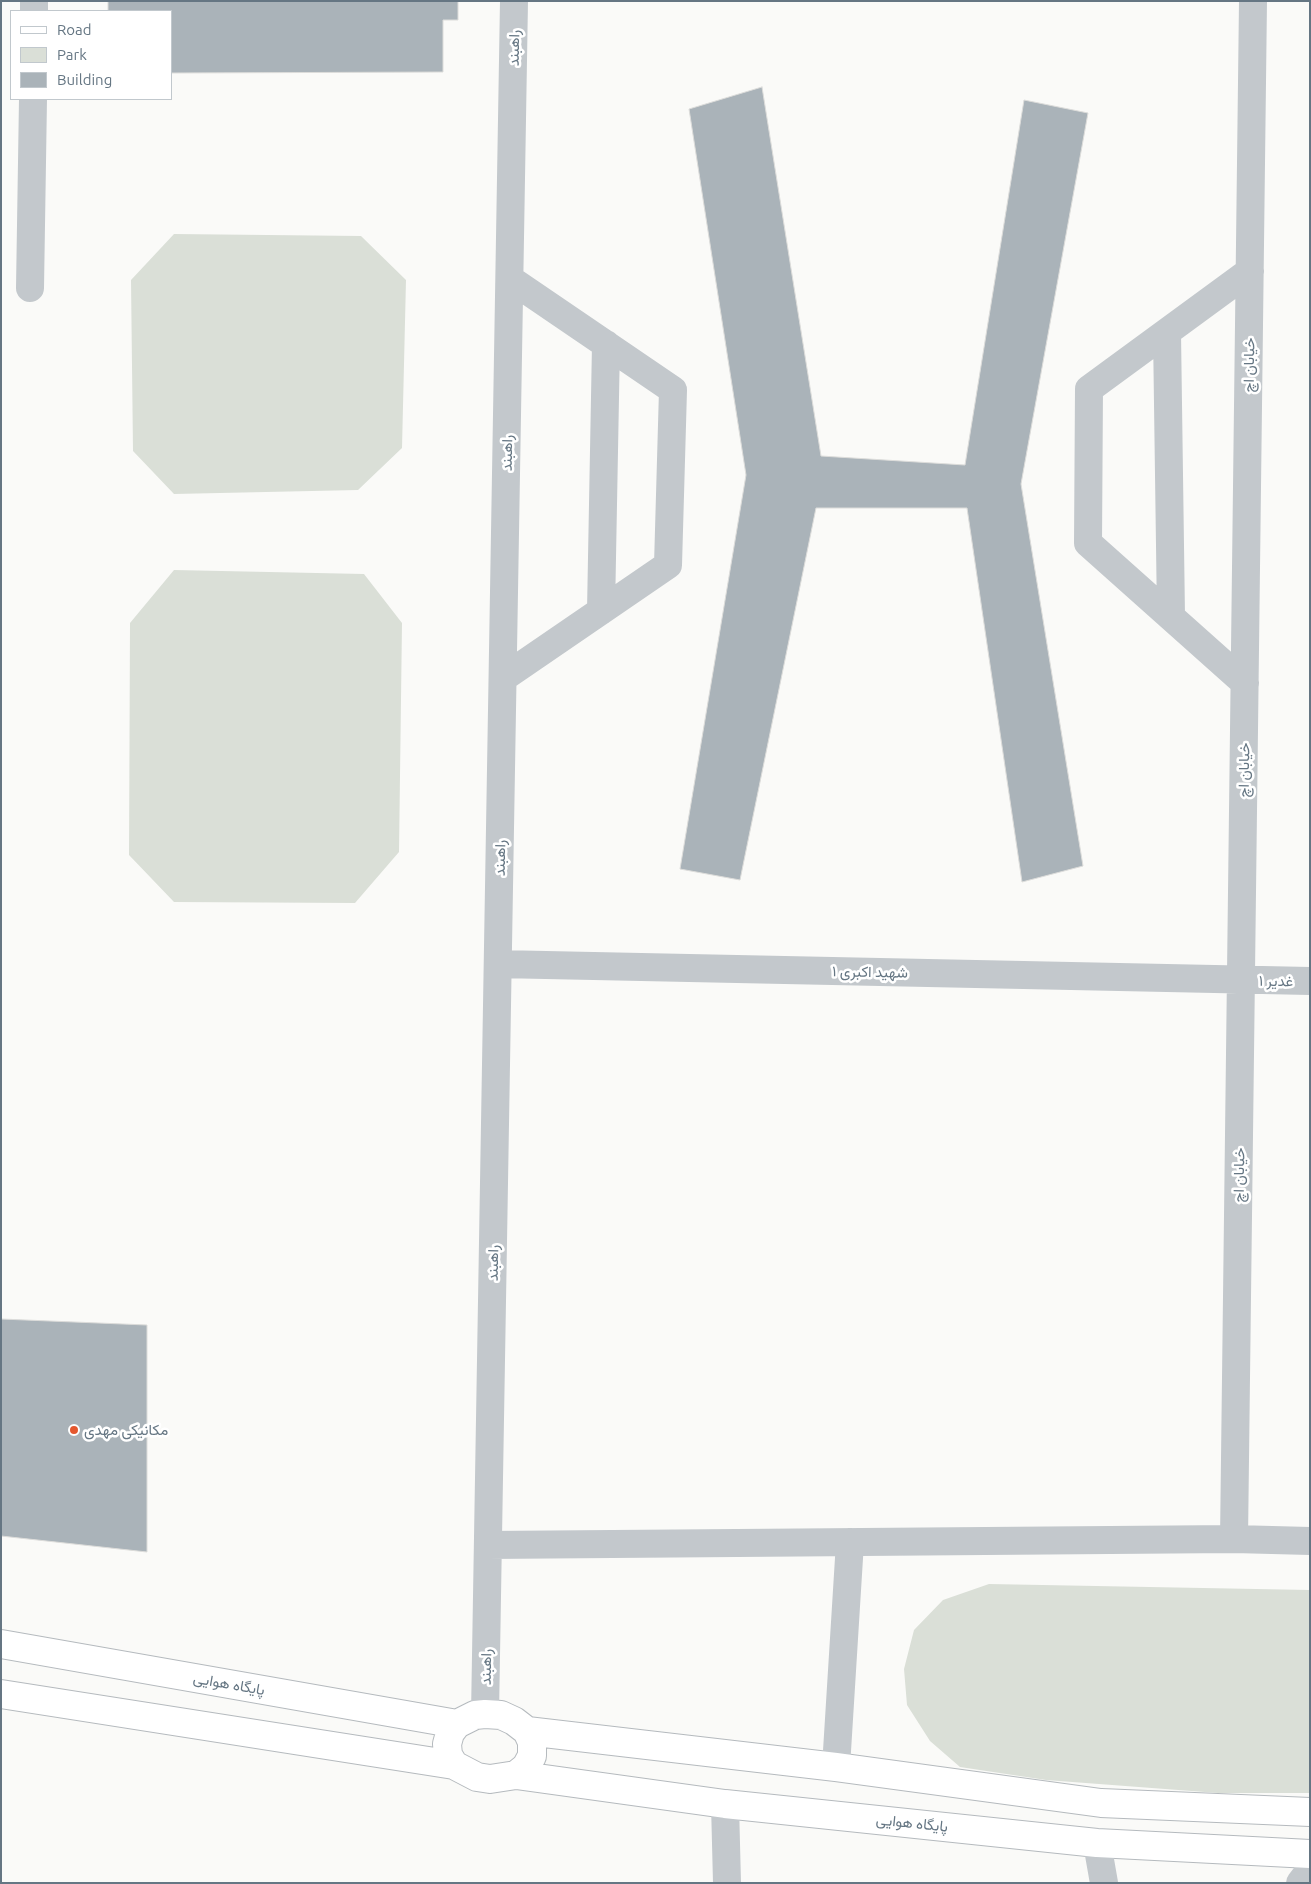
<!DOCTYPE html>
<html>
<head>
<meta charset="utf-8">
<style>
  body { margin:0 }
  #map { position:relative; width:1311px; height:1884px; overflow:hidden; background:#fafaf8; font-family:Ubuntu,sans-serif }
  canvas { display:block }
  .frame { position:absolute; inset:0; border:2px solid #657683; pointer-events:none }
  .legend { position:absolute; left:10px; top:10px; width:162px; height:90px; box-sizing:border-box; background:#fff; border:1px solid #c1c8cd; margin:0; padding:6px 9px; list-style:none; font-size:15px; color:#657683 }
  .legend li { display:flex; align-items:center; gap:10px; height:25px }
  .legend b { width:25px; border:1px solid #c1c8cd }
</style>
</head>
<body>
<div id="map">
<canvas width="1311" height="1884"></canvas>
<div class="frame"></div>
<ul class="legend">
<li><b style="height:6px;background:#fff"></b>Road</li>
<li><b style="height:14px;background:#dadfd7"></b>Park</li>
<li><b style="height:14px;background:#aab3b9"></b>Building</li>
</ul>
</div>
<script>
const ctx = document.querySelector('canvas').getContext('2d');
ctx.lineJoin = 'round';
function fill(path, color) {
  ctx.fillStyle = color;
  ctx.fill(path, 'evenodd');
}
function shape(rows) {
  const path = new Path2D();
  for (const r of rows) {
    path.moveTo(r[0], r[1]);
    for (let i = 2; i < r.length; i += 2) path.lineTo(r[i], r[i + 1]);
  }
  return path;
}
function stroke(path, color, width, dash) {
  ctx.strokeStyle = color;
  ctx.lineWidth = width;
  ctx.lineCap = dash ? 'butt' : 'round';
  ctx.setLineDash(dash || []);
  ctx.stroke(path);
}
function drawText(font, color, halo, rows, align = 'center') {
  ctx.font = font + ' Ubuntu,Vazirmatn,sans-serif';
  ctx.lineWidth = 5;
  ctx.setLineDash([]);
  ctx.textBaseline = 'middle';
  ctx.strokeStyle = halo;
  ctx.fillStyle = color;
  for (const [text, x, y, turn = 0] of rows) {
    ctx.save();
    ctx.translate(x, y);
    ctx.rotate((+turn || 0) * Math.PI / 180);
    ctx.textAlign = isNaN(turn) ? turn : align;
    if (halo) ctx.strokeText(text, 0, 0);
    ctx.fillText(text, 0, 0);
    ctx.restore();
  }
}
fill(shape([
  [174,234,361,236,406,280,402,448,358,490,174,494,133,451,131,280],
  [174,570,364,574,402,623,399,852,355,903,174,902,129,855,130,623],
  [989,1584,1310,1590,1310,1793,1218,1793,1046,1780,960,1767,930,1741,907,1705,904,1669,914,1630,943,1600]
]), '#dadfd7');
const building = shape([
  [108,1,458,1,458,20,443,20,443,72,171,73,171,11,108,11,108,1],
  [762,87,821,456,965,465,1024,100,1088,113,1021,484,1083,866,1022,882,967,508,816,508,740,880,680,869,746,475,689,109,762,87],
  [1,1319,147,1325,147,1552,1,1536,1,1319]
]);
fill(building, '#aab3b9');
stroke(building, '#dcdcda', 1);
const major = shape([
  [1,1644,457,1724],
  [1,1694,454,1765],
  [485,1714,501,1715,514,1721,527,1731,532,1742,532,1756,526,1767,516,1775,490,1779,477,1777,454,1765,448,1755,447,1744,450,1733,457,1724,475,1715,485,1714],
  [527,1731,836,1767,1101,1803,1310,1812],
  [516,1775,725,1804,1097,1843,1310,1854]
]);
stroke(major, '#b5babe', 30);
stroke(shape([
  [34,11,34,1],
  [30,288,33,99],
  [1167,333,1171,616],
  [601,611,606,344],
  [503,678,668,565,673,390,510,279],
  [1245,683,1088,543,1089,389,1250,271],
  [498,964,1310,981],
  [1234,1539,1253,1],
  [488,1545,1234,1539,1310,1541],
  [485,1714,514,1],
  [836,1767,850,1542],
  [725,1804,727,1883],
  [1097,1843,1104,1883],
  [1300,1883,1310,1870]
]), '#c3c8cc', 28);
stroke(major, '#fff', 28);
for (const [x, y, r, color] of [
  [74,1430,5,"#e4572e"]
]) {
  const dot = new Path2D();
  dot.arc(x, y, r, 0, 2 * Math.PI);
  ctx.fillStyle = color;
  ctx.fill(dot);
  stroke(dot, '#fff', 2);
}
drawText('15px', '#657683', '#fff', [
  ["راهبند",514,48,-89],
  ["خیابان اچ",1249,365,-89],
  ["راهبند",507,453,-89],
  ["خیابان اچ",1244,770,-89],
  ["راهبند",500,858,-89],
  ["شهید اکبری ۱",870,972,1],
  ["غدیر ۱",1276,981,1],
  ["خیابان اچ",1239,1175,-89],
  ["راهبند",493,1263,-89],
  ["راهبند",486,1667,-89],
  ["پایگاه هوایی",229,1684,10],
  ["پایگاه هوایی",912,1823,6]
]);
drawText('15px', '#657683', '#fff', [
  ["مکانیکی مهدی",84,1430]
], 'left');
</script>
</body>
</html>
